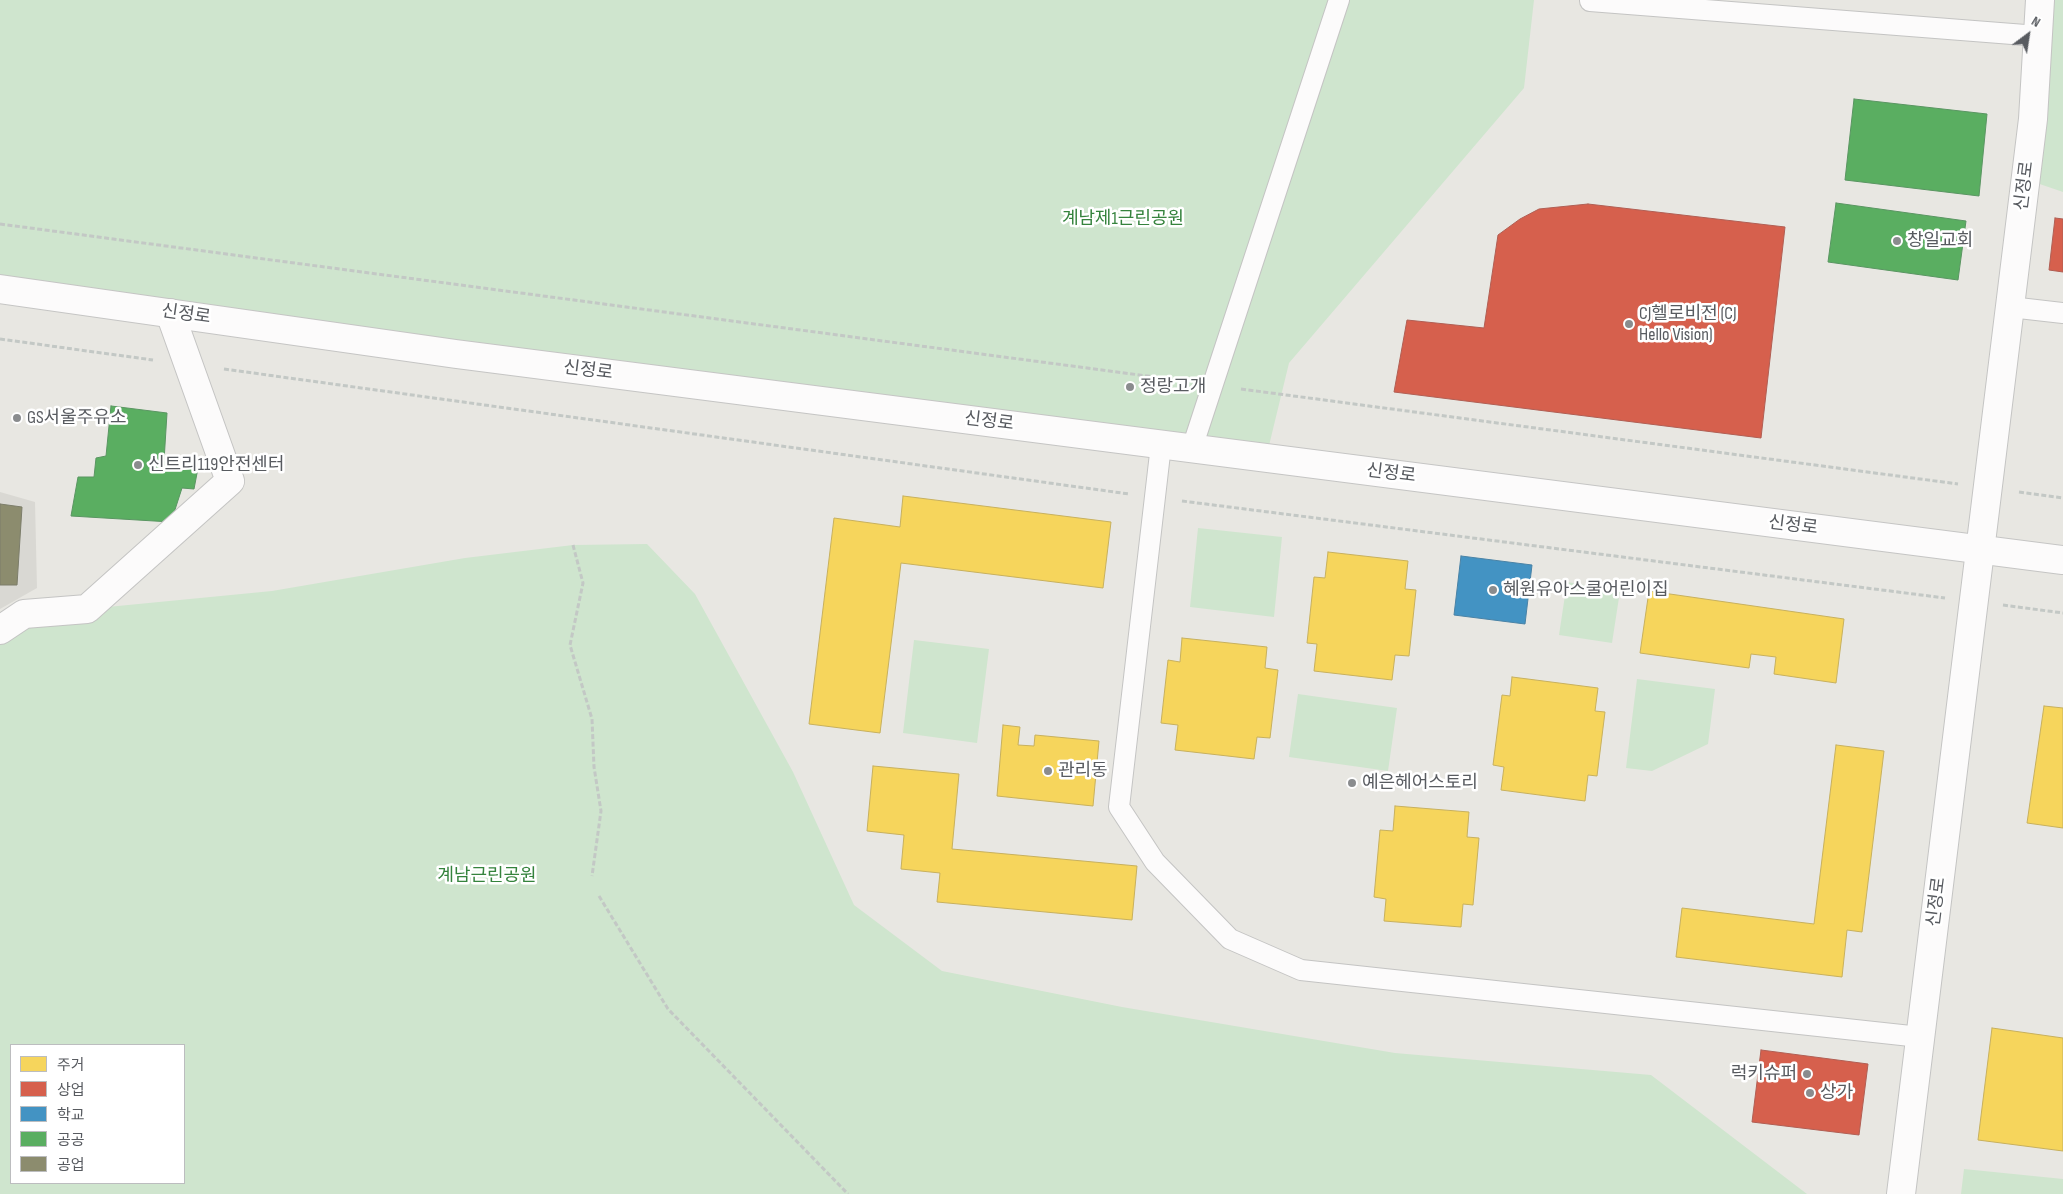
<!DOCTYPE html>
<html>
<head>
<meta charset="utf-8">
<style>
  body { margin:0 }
  #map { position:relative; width:2063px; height:1194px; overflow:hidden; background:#e8e7e2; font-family:"Sofia Sans Condensed","Noto Sans KR",sans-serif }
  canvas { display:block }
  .legend { position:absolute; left:10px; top:1044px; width:175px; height:140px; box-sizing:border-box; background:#fff; border:1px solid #bcbdbf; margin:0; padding:6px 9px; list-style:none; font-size:15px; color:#585b60 }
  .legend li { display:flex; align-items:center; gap:10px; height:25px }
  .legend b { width:25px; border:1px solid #bcbdbf }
  .north { position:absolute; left:2003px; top:10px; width:50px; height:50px; -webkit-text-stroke:4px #fff; paint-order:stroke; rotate:31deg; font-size:14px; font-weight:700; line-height:20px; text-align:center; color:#585b60 }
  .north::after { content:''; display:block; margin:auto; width:18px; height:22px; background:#585b60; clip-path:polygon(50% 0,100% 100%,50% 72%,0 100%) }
</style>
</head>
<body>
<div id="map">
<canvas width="2063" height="1194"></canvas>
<ul class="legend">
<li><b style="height:14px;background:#f6d55c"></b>주거</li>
<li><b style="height:14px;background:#d6604d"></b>상업</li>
<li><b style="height:14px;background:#4393c3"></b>학교</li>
<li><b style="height:14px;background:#5aae61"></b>공공</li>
<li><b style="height:14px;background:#8c8c6e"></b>공업</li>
</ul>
<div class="north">N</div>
</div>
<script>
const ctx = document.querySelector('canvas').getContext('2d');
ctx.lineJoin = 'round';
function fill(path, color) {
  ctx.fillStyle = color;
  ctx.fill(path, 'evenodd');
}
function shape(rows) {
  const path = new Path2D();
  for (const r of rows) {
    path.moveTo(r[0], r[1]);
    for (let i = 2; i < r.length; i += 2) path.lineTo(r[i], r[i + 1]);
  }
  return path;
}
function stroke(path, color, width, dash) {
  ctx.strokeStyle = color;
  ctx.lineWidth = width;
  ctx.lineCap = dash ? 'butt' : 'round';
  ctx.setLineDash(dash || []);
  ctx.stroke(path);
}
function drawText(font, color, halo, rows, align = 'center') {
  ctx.font = font + ' "Sofia Sans Condensed","Noto Sans KR",sans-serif';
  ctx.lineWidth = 5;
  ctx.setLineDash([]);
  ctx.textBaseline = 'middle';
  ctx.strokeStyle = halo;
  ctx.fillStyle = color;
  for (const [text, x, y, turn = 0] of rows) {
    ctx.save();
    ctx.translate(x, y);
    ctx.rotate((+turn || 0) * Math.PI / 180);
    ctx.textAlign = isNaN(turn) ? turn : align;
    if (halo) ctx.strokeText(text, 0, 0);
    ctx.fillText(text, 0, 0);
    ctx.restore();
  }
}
fill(shape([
  [0,492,35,502,37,588,0,609]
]), '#d9d8d3');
fill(shape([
  [0,0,1534,0,1524,88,1289,363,1266,458,0,289],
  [2040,0,2063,0,2063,192,2025,179],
  [1198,528,1282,537,1274,617,1190,607],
  [647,544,695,594,793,772,854,905,942,971,1122,1007,1395,1053,1651,1075,1807,1194,0,1194,0,630,87,609,272,591,465,558,573,545],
  [11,1045,184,1045,184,1183,11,1183],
  [1567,582,1620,591,1612,643,1559,635],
  [914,640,989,649,977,743,903,733],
  [1637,679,1715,689,1708,744,1652,771,1626,768],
  [1298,694,1397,708,1388,771,1289,757],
  [1964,1169,2063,1179,2063,1194,1961,1194]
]), '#cfe5ce');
const homes = shape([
  [903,496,1111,522,1103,588,901,563,880,733,809,724,834,518,900,527,903,496],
  [1328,552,1408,561,1405,589,1416,590,1409,656,1395,655,1392,680,1314,671,1317,644,1307,643,1314,577,1325,578,1328,552],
  [1649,591,1844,619,1836,683,1774,674,1776,657,1751,654,1749,668,1640,653,1649,591],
  [1182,638,1267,647,1265,668,1278,670,1270,738,1257,737,1254,759,1175,750,1178,725,1161,723,1168,660,1180,662,1182,638],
  [1512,677,1598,688,1595,711,1605,712,1597,776,1588,775,1585,801,1501,790,1504,767,1493,765,1502,695,1510,696,1512,677],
  [2044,706,2063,708,2063,828,2027,823,2044,706],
  [1003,725,1020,727,1018,745,1034,746,1035,735,1099,741,1093,806,997,796,1003,725],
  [1836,745,1884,751,1862,932,1847,930,1842,977,1676,957,1682,908,1814,924,1836,745],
  [873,766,959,774,952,849,1137,866,1132,920,937,902,940,873,901,869,904,835,867,831,873,766],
  [1395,806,1469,812,1467,837,1479,838,1473,905,1463,904,1461,927,1384,921,1386,899,1374,897,1380,830,1393,831,1395,806],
  [1992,1028,2063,1038,2063,1151,1978,1140,1992,1028]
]);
fill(homes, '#f6d55c');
stroke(homes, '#c7b05d', 1);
const shops = shape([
  [1588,204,1785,227,1761,438,1394,392,1407,320,1484,328,1498,235,1520,219,1539,209,1588,204],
  [2055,218,2063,219,2063,272,2049,270,2055,218],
  [1761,1050,1868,1064,1859,1135,1752,1122,1761,1050]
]);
fill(shops, '#d6604d');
stroke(shops, '#b05e53', 1);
const schools = shape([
  [1461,556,1532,565,1525,624,1454,615,1461,556]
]);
fill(schools, '#4393c3');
stroke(schools, '#4982a5', 1);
const public = shape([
  [1854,99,1987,114,1979,196,1845,180,1854,99],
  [1836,203,1966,221,1958,280,1828,262,1836,203],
  [111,406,167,413,164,461,198,468,194,489,182,488,171,522,71,516,78,477,94,477,96,458,106,456,111,406]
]);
fill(public, '#5aae61');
stroke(public, '#599561', 1);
const industry = shape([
  [0,504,22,507,17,585,0,585,0,504]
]);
fill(industry, '#8c8c6e');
stroke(industry, '#7c7d6a', 1);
const lane = shape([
  [1590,1,2038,36],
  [2010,307,2063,313],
  [1161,445,1119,807,1155,862,1230,939,1301,970,1920,1037],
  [1192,448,1339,0]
]);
const street = shape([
  [0,630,24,614,87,609,230,481,170,313],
  [1901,1194,2033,119,2040,0]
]);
const secondary = shape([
  [0,289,456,354,2063,560]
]);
stroke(lane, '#c4c4c3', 22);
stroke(street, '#c4c4c3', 30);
stroke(secondary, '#c5c5c4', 30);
stroke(shape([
  [0,224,1185,381],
  [0,339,153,360],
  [224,369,1129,494],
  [1241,389,1958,484],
  [2019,492,2063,498],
  [1182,501,1945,598],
  [573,545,583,583,570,645,592,719,594,767,601,811,592,876],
  [2003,605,2063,613],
  [599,896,668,1009,848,1194]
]), '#c3c8c5', 3, [5, 2.5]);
stroke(lane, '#fcfbfb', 20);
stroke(street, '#fcfbfb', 28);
stroke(secondary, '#fcfbfb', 28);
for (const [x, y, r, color] of [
  [1897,241,5,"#8a8c8e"],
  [1629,324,5,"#8a8c8e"],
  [1130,387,5,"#8a8c8e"],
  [17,418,5,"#8a8c8e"],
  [138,465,5,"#8a8c8e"],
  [1493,590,5,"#8a8c8e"],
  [1048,771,5,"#8a8c8e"],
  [1352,783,5,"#8a8c8e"],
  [1807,1074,5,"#8a8c8e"],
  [1810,1093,5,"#8a8c8e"]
]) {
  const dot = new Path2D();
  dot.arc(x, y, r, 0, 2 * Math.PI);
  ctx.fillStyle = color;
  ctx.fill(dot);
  stroke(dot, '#fff', 2);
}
drawText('18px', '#585b60', '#fff', [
  ["신정로",2025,186,-83],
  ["신정로",186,315,8],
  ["신정로",588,371,7],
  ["신정로",989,422,7],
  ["신정로",1391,474,7],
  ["신정로",1793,526,7],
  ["신정로",1937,902,-83]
]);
drawText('18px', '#35833d', '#fff', [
  ["계남제1근린공원",1123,219],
  ["계남근린공원",487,876]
]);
drawText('18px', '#585b60', '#fff', [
  ["창일교회",1907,241],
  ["CJ헬로비전 (CJ",1639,314],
  ["Hello Vision)",1639,335],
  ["정랑고개",1140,387],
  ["GS서울주유소",27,418],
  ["신트리119안전센터",148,465],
  ["혜원유아스쿨어린이집",1503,590],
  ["관리동",1058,771],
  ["예은헤어스토리",1362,783],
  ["럭키슈퍼",1797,1074,"right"],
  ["상가",1820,1093]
], 'left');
</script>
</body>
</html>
